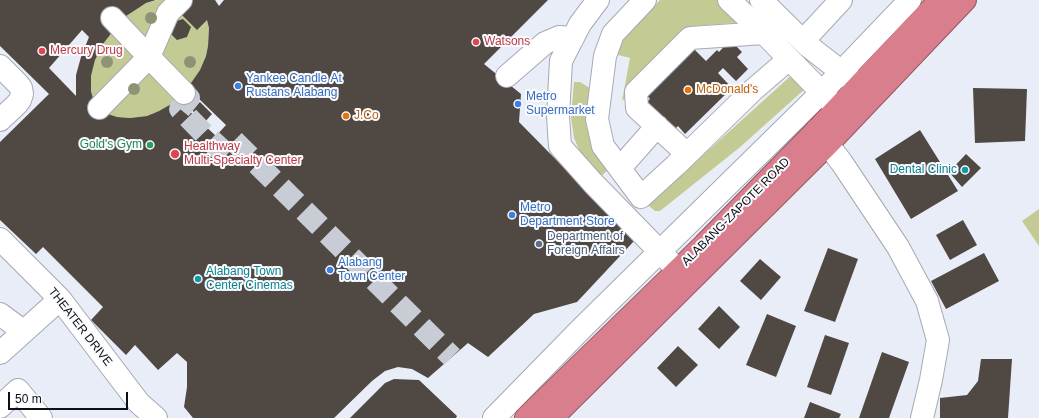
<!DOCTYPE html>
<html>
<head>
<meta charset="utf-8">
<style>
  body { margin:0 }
  #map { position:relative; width:1039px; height:418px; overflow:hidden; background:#e9edf7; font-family:Helvetica,sans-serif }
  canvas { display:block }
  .scale { position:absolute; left:8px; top:392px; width:120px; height:18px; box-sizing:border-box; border:2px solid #0d0f12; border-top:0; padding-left:5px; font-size:12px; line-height:14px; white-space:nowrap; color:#0d0f12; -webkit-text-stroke:3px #f9fbfe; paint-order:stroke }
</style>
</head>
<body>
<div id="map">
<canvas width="1039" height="418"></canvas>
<div class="scale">50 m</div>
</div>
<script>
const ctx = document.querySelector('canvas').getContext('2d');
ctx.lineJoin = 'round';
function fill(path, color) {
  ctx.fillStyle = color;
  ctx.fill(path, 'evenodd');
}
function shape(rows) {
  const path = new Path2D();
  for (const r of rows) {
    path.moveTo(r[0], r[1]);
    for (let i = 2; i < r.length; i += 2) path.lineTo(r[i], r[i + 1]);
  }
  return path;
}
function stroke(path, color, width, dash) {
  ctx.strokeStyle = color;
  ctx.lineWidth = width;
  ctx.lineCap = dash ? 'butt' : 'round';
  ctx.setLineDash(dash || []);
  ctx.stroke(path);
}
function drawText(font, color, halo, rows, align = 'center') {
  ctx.font = font + ' Helvetica,sans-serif';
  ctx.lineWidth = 4;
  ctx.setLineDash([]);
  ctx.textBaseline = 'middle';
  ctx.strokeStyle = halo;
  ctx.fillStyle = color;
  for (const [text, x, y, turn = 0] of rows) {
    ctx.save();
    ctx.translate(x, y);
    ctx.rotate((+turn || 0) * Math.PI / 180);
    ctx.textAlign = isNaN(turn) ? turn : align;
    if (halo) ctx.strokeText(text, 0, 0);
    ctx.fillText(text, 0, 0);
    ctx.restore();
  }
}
fill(shape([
  [158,0,190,0,207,20,209,28,208,46,206,56,200,70,184,93,173,103,159,111,147,116,130,118,117,117,105,113,94,102,91,91,91,76,95,60,103,44,113,30,107,22,146,3],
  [660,0,719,0,742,22,695,26,622,101,630,58,618,55,620,41],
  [795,72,806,88,739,148,660,211,655,211,648,205],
  [574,82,580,82,593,90,611,167,597,180,583,159,574,138,571,117],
  [1039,209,1039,246,1022,221]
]), '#c3ca94');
fill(shape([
  [0,0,156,0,146,3,123,18,103,44,95,60,91,76,91,91,94,102,105,113,117,117,130,118,147,116,159,111,173,103,184,93,200,70,206,56,208,46,209,28,207,20,197,30,178,11,190,0,215,0,219,6,224,0,548,0,484,64,521,94,519,122,635,240,577,302,534,314,488,357,468,343,428,378,412,369,398,367,385,371,372,381,334,418,193,418,184,407,187,387,187,362,177,353,158,370,135,345,126,355,91,320,103,307,43,247,36,254,0,220,0,142,49,94,0,46],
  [82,30,89,37,81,57,76,75,76,96,49,68],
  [197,97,226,125,216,136,186,108],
  [183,19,191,27,187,37,177,40,170,33,173,22],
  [730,40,742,52,737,57,748,69,736,81,723,68,718,73,732,88,685,134,678,126,671,133,643,105,650,99,644,92,691,46,706,61,717,50,719,52],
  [973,88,1027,89,1025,141,975,143],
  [200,102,212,114,204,123,192,110],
  [920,130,958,191,911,219,875,159],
  [966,154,981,168,962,187,949,172],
  [963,220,977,245,950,260,936,235],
  [828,248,858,259,835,322,804,311],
  [984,253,999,281,946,309,931,281],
  [760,259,781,277,761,300,740,281],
  [719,306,740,327,719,349,698,329],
  [767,314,796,326,776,377,746,365],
  [825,335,849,343,831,395,807,387],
  [678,346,698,365,676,387,657,368],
  [882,352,909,362,889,418,859,418],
  [981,359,1012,359,1008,418,940,418,940,398,967,395,978,381],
  [394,379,419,380,457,416,456,418,350,418,385,383],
  [810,402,841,414,839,418,804,418]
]), '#4f4843');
stroke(shape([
  [184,93,189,98,180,109,218,148,229,136,452,357]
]), '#c8ccd5', 22, [22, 11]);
const minor = shape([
  [181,0,168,13,149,57,184,93],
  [598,0,580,24,561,61,558,116,560,146,593,183,670,262],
  [645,0,613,34,605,56,597,119,603,146,641,197,676,165,753,90,789,59],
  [729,0,764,33,831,102],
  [761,0,807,45,852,80],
  [803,41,841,0],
  [0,66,18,84,21,88,22,94,20,100,17,104,0,120],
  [507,76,545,43,559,37,573,38],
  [99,108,149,57,112,18],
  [817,130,842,163,898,247,927,301,938,340,931,380,922,418],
  [687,154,637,108,636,92,690,38,764,33],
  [620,168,657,126],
  [0,239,60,299,139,403,156,418],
  [0,314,23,331],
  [0,353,60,299],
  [0,407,18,390,41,418],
  [494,418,581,329,822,92,910,0]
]);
const highway = shape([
  [526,418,704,245,817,130,940,0],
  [552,418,828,144,965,0]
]);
stroke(minor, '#a5a9b2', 24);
stroke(highway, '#925762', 24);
stroke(minor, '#fff', 22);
stroke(highway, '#d97e8d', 22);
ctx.fillStyle = '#8f9376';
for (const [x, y] of [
  [151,18],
  [107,62],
  [190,62],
  [134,89]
]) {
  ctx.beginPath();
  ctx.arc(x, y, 6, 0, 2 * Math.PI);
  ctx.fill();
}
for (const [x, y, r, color] of [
  [476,42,4,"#e0444e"],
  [42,51,4,"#e0444e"],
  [238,86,4,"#3f7fe0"],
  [688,90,4,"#e8710a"],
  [518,104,4,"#3f7fe0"],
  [346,116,4,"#e8710a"],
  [150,145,4,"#2e9e5b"],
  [175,154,5,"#e0444e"],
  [965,170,4,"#0f9aa8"],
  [512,215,4,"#3f7fe0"],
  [539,244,4,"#5c6f8a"],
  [330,270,4,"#3f7fe0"],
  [198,279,4,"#0f9aa8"]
]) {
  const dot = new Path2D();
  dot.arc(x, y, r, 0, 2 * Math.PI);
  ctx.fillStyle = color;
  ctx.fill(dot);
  stroke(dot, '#f9fbfe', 1.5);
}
drawText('12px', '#be3a42', '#f9fbfe', [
  ["Watsons",484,42],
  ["Mercury Drug",50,51],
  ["Healthway",184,147],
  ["Multi-Specialty Center",184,161]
], 'left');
drawText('12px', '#366cbe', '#f9fbfe', [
  ["Yankee Candle At",246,79],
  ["Rustans Alabang",246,93],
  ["Metro",526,97],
  ["Supermarket",526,111],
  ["Metro",520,208],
  ["Department Store",520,222],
  ["Alabang",338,263],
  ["Town Center",338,277]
], 'left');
drawText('12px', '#c56008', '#f9fbfe', [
  ["McDonald's",696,90],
  ["J.Co",354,116]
], 'left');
drawText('12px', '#27864d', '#f9fbfe', [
  ["Gold's Gym",142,145]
], 'right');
drawText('12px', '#0d838f', '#f9fbfe', [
  ["Dental Clinic",957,170],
  ["Alabang Town",206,272,"left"],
  ["Center Cinemas",206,286,"left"]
], 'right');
drawText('12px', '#0d0f12', '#f9fbfe', [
  ["ALABANG-ZAPOTE ROAD",736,212,-45],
  ["THEATER DRIVE",80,327,52]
]);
drawText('12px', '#4e5e75', '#f9fbfe', [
  ["Department of",547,237],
  ["Foreign Affairs",547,251]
], 'left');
</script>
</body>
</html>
